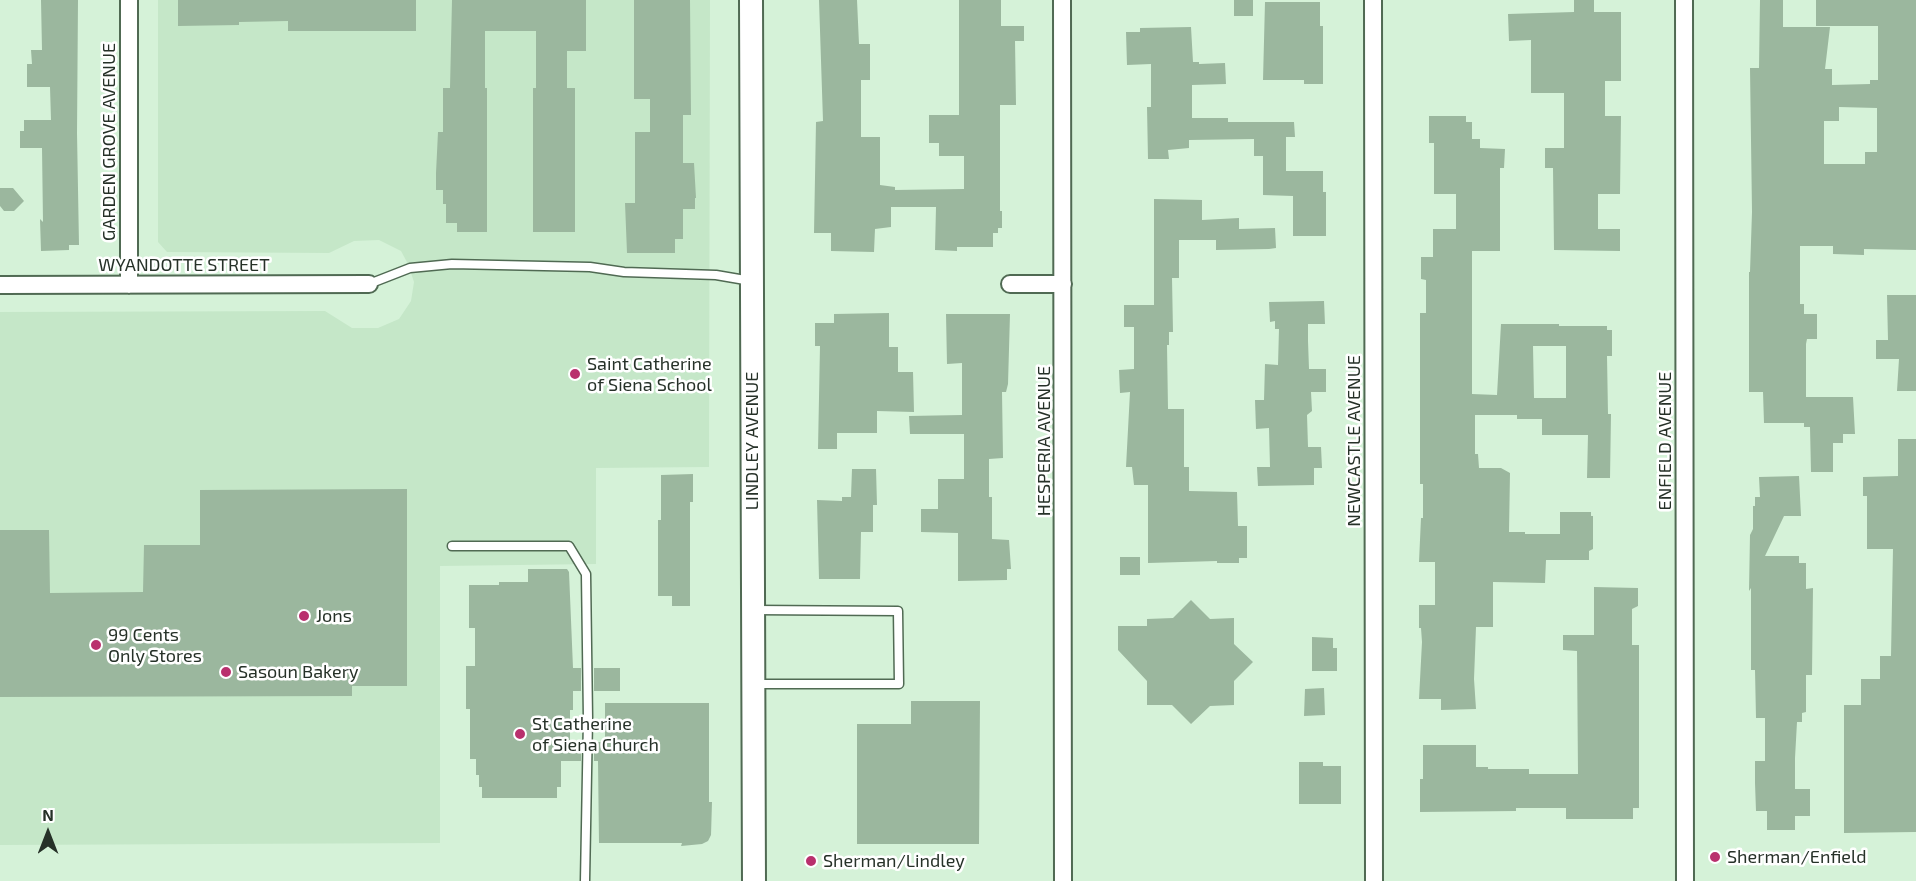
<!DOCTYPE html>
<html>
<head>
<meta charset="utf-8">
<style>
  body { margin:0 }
  #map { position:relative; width:1916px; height:881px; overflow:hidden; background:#d5f2d8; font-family:"Exo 2",sans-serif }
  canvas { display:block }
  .north { position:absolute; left:18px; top:803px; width:60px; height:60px; -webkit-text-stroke:4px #fff; paint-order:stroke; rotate:0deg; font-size:16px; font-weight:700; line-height:24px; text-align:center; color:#263128 }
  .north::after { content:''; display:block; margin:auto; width:21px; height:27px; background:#263128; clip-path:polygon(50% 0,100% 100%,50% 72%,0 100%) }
</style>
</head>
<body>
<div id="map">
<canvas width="1916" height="881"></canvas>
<div class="north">N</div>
</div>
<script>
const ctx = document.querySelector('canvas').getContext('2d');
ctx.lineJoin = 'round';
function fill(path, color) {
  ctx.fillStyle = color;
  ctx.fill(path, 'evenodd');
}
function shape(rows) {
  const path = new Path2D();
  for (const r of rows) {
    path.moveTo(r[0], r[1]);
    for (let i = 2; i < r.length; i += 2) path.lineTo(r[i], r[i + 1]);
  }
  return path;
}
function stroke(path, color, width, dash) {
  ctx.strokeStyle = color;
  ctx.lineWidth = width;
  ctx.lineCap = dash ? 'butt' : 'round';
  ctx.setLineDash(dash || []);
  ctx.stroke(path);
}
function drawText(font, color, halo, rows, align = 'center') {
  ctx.font = font + ' "Exo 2",sans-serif';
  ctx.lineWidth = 5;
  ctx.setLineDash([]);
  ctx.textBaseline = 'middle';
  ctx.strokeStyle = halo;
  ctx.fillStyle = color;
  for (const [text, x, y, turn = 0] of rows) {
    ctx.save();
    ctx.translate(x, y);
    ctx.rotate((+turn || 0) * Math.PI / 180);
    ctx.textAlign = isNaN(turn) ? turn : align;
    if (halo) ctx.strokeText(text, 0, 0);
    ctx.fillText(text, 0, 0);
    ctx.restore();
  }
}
fill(shape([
  [158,0,710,0,709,467,596,468,596,564,440,566,440,843,0,845,0,312,325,311,352,328,378,328,399,319,411,301,414,282,408,264,401,251,379,240,354,241,329,253,167,252,158,242]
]), '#c5e7c8');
fill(shape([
  [41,0,78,0,77,133,79,245,69,245,69,250,41,251,40,219,43,222,42,148,20,148,20,131,24,131,24,120,51,120,50,87,27,87,27,64,32,64,31,50,42,50],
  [178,0,416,0,416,31,288,31,288,21,239,22,239,25,178,26],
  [452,0,586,0,586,51,567,51,567,88,575,88,575,232,533,232,533,88,536,88,536,31,485,31,485,88,487,88,487,232,457,232,457,223,446,223,446,204,443,204,443,190,436,190,436,173,438,132,443,132,443,88,450,88],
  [634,0,690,0,691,115,683,115,683,163,694,163,696,198,695,198,695,209,683,209,683,239,675,239,675,253,627,253,625,203,635,203,635,132,650,132,650,99,634,99],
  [819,0,857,0,859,44,870,44,870,80,861,80,861,137,880,137,880,185,895,187,895,190,964,189,964,156,939,156,939,143,929,143,929,115,959,115,959,0,1001,0,1001,26,1024,26,1024,41,1015,41,1016,105,1000,105,1000,211,1002,211,1002,228,998,228,998,233,993,233,993,247,957,247,957,251,935,250,936,207,891,207,891,227,875,229,874,252,831,251,831,233,814,233,816,122,823,121],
  [1234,0,1253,0,1253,16,1234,16],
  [1574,0,1594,0,1594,12,1621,12,1621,81,1605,81,1605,116,1621,116,1620,194,1598,194,1598,229,1620,229,1620,251,1554,250,1553,168,1545,168,1545,148,1564,148,1564,93,1531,93,1531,40,1509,41,1508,14,1574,12],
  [1760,0,1783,0,1783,27,1830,27,1825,69,1832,69,1832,85,1870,84,1870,80,1878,80,1878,26,1816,26,1816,0,1916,0,1916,250,1864,249,1864,255,1833,254,1833,246,1800,246,1800,304,1804,304,1804,314,1817,314,1817,339,1807,339,1806,344,1806,397,1853,397,1855,434,1843,434,1843,443,1833,443,1833,472,1811,472,1810,427,1804,427,1804,423,1764,423,1763,392,1749,392,1749,272,1750,272,1752,212,1750,68,1759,68],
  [1839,107,1877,108,1877,152,1865,152,1865,164,1824,164,1824,121,1839,121],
  [1265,2,1320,2,1320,26,1323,26,1323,84,1304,84,1304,80,1263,80],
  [1191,27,1193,62,1199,62,1199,64,1225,63,1226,84,1192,85,1192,118,1228,118,1228,122,1294,122,1295,137,1286,137,1286,171,1323,171,1323,192,1326,192,1326,236,1293,236,1293,196,1263,195,1263,156,1254,156,1254,139,1189,140,1189,148,1168,150,1169,159,1148,159,1147,107,1151,107,1151,64,1127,65,1126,32,1140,32,1140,28],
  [1429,116,1466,116,1466,122,1472,122,1472,139,1480,139,1480,148,1505,149,1504,168,1500,168,1500,251,1472,251,1472,394,1497,395,1501,324,1559,324,1559,326,1607,326,1607,330,1612,330,1612,356,1607,356,1608,414,1611,414,1610,478,1587,478,1588,435,1542,435,1542,419,1517,419,1517,415,1475,415,1475,454,1478,454,1479,468,1501,468,1510,473,1509,532,1525,532,1525,534,1560,534,1560,512,1591,512,1591,516,1593,516,1593,549,1589,551,1589,560,1546,560,1545,583,1493,582,1493,627,1476,627,1474,679,1476,709,1441,710,1441,699,1419,699,1422,642,1421,628,1419,628,1419,605,1435,605,1435,562,1419,562,1421,518,1423,518,1423,484,1420,484,1420,313,1426,313,1426,280,1421,279,1421,257,1433,257,1433,229,1456,229,1456,194,1434,194,1434,143,1429,143],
  [1533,346,1566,346,1566,398,1534,398],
  [0,188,13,188,24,201,14,211,4,211,0,206],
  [1154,199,1202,200,1202,220,1239,218,1239,229,1275,228,1276,248,1269,249,1216,250,1216,240,1179,240,1179,278,1172,278,1173,332,1169,332,1169,345,1167,345,1168,409,1184,409,1184,467,1189,467,1189,491,1237,492,1238,526,1247,526,1247,558,1239,558,1239,563,1217,563,1217,561,1148,563,1148,485,1134,485,1132,467,1126,467,1130,392,1120,393,1119,370,1134,369,1134,327,1124,327,1124,305,1154,305],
  [1887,295,1916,295,1916,391,1897,391,1899,359,1876,359,1876,340,1888,340],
  [1324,301,1325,324,1308,324,1308,341,1309,369,1326,369,1326,392,1311,392,1312,411,1307,415,1308,447,1321,447,1322,468,1314,468,1314,485,1258,486,1257,467,1270,467,1269,428,1256,429,1255,400,1264,400,1265,364,1278,365,1279,329,1275,329,1275,321,1270,322,1269,302],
  [889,313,889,347,898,347,898,372,913,372,914,412,877,411,877,433,837,433,837,449,818,449,820,346,815,346,815,323,834,323,834,314],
  [946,314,1010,314,1008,384,1006,392,1002,392,1003,458,989,459,989,497,992,497,992,539,1009,540,1011,569,1007,569,1007,580,958,581,958,533,921,532,921,509,938,509,938,479,964,479,964,434,910,434,909,416,962,415,962,363,947,364],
  [1898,439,1916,439,1916,832,1844,833,1844,705,1861,705,1861,679,1880,679,1880,656,1891,656,1893,549,1867,549,1867,496,1863,496,1863,477,1898,476],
  [852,469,876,469,877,505,873,505,873,532,861,532,860,579,819,579,817,500,842,501,842,497,851,497],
  [693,474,693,502,690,502,690,606,672,606,672,596,658,596,658,520,661,520,661,475],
  [1799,476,1801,516,1784,516,1765,556,1799,556,1799,563,1806,563,1806,589,1813,588,1812,675,1806,675,1806,712,1802,713,1802,722,1797,722,1795,758,1795,789,1810,789,1810,816,1795,816,1795,830,1767,830,1767,811,1756,811,1755,783,1755,761,1765,761,1765,718,1756,718,1755,670,1751,670,1751,588,1749,591,1750,535,1753,529,1753,506,1755,506,1755,497,1760,497,1759,477],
  [407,489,407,686,352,686,352,696,0,697,0,530,49,530,50,593,143,592,144,545,200,545,200,490],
  [1120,557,1140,557,1140,575,1120,575],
  [528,569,567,569,569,572,573,668,581,668,581,691,573,691,573,710,570,710,570,740,581,741,581,761,561,761,561,787,557,787,557,798,482,798,482,787,479,787,479,775,476,775,476,759,470,759,470,709,466,709,466,666,475,666,475,628,469,628,469,585,499,585,499,582,528,582],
  [1594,587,1638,588,1638,606,1632,609,1632,645,1639,645,1639,808,1633,808,1633,819,1566,819,1566,808,1516,808,1516,811,1420,812,1420,779,1423,779,1423,745,1476,745,1476,767,1488,767,1488,769,1529,769,1529,774,1578,774,1577,651,1563,650,1563,635,1594,635],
  [1191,600,1210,619,1234,618,1234,644,1253,662,1234,681,1234,705,1210,706,1191,724,1172,705,1147,705,1147,681,1118,650,1118,626,1147,626,1147,619,1173,618],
  [1312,637,1333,638,1333,648,1337,648,1337,671,1312,671],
  [594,668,620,668,620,691,594,691],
  [1324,688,1325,715,1304,716,1305,689],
  [911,701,980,701,979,844,857,844,857,724,911,724],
  [605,703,709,703,709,802,712,802,711,835,708,841,702,844,681,846,682,843,599,843,598,761,594,761,594,742,605,742],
  [1299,762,1323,762,1323,766,1341,766,1341,804,1299,804]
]), '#9bb79e');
const lane = shape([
  [369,284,410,268,452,264,590,267,624,272,716,275,751,281],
  [452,546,569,546,586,574,588,719,585,881],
  [754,610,898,611,899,684,755,684]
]);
const street = shape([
  [1062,0,1063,881],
  [1373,0,1374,881],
  [1684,0,1685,881],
  [1010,284,1063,284],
  [0,285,369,284],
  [129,285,129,0]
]);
const secondary = shape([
  [751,0,754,881]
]);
stroke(lane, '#506a53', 11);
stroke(street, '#506a53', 20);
stroke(secondary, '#506a53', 26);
stroke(lane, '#fff', 8);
stroke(street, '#fff', 16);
stroke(secondary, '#fff', 22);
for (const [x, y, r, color] of [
  [575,374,6,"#b9306d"],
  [304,616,6,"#b9306d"],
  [96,645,6,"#b9306d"],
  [226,672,6,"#b9306d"],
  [520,734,6,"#b9306d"],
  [1715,857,6,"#b9306d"],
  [811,861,6,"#b9306d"]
]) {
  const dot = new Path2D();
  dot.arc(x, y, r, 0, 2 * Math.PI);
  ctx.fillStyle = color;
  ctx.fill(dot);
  stroke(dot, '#fff', 2);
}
drawText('18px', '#263128', '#fff', [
  ["GARDEN GROVE AVENUE",109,142,-90],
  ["WYANDOTTE STREET",184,265],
  ["LINDLEY AVENUE",752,441,-90],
  ["HESPERIA AVENUE",1044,441,-90],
  ["NEWCASTLE AVENUE",1354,441,-90],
  ["ENFIELD AVENUE",1665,441,-90]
]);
drawText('18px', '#263128', '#fff', [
  ["Saint Catherine",587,364],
  ["of Siena School",587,385],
  ["Jons",316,616],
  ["99 Cents",108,635],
  ["Only Stores",108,656],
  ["Sasoun Bakery",238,672],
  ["St Catherine",532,724],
  ["of Siena Church",532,745],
  ["Sherman/Enfield",1727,857],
  ["Sherman/Lindley",823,861]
], 'left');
</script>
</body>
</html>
